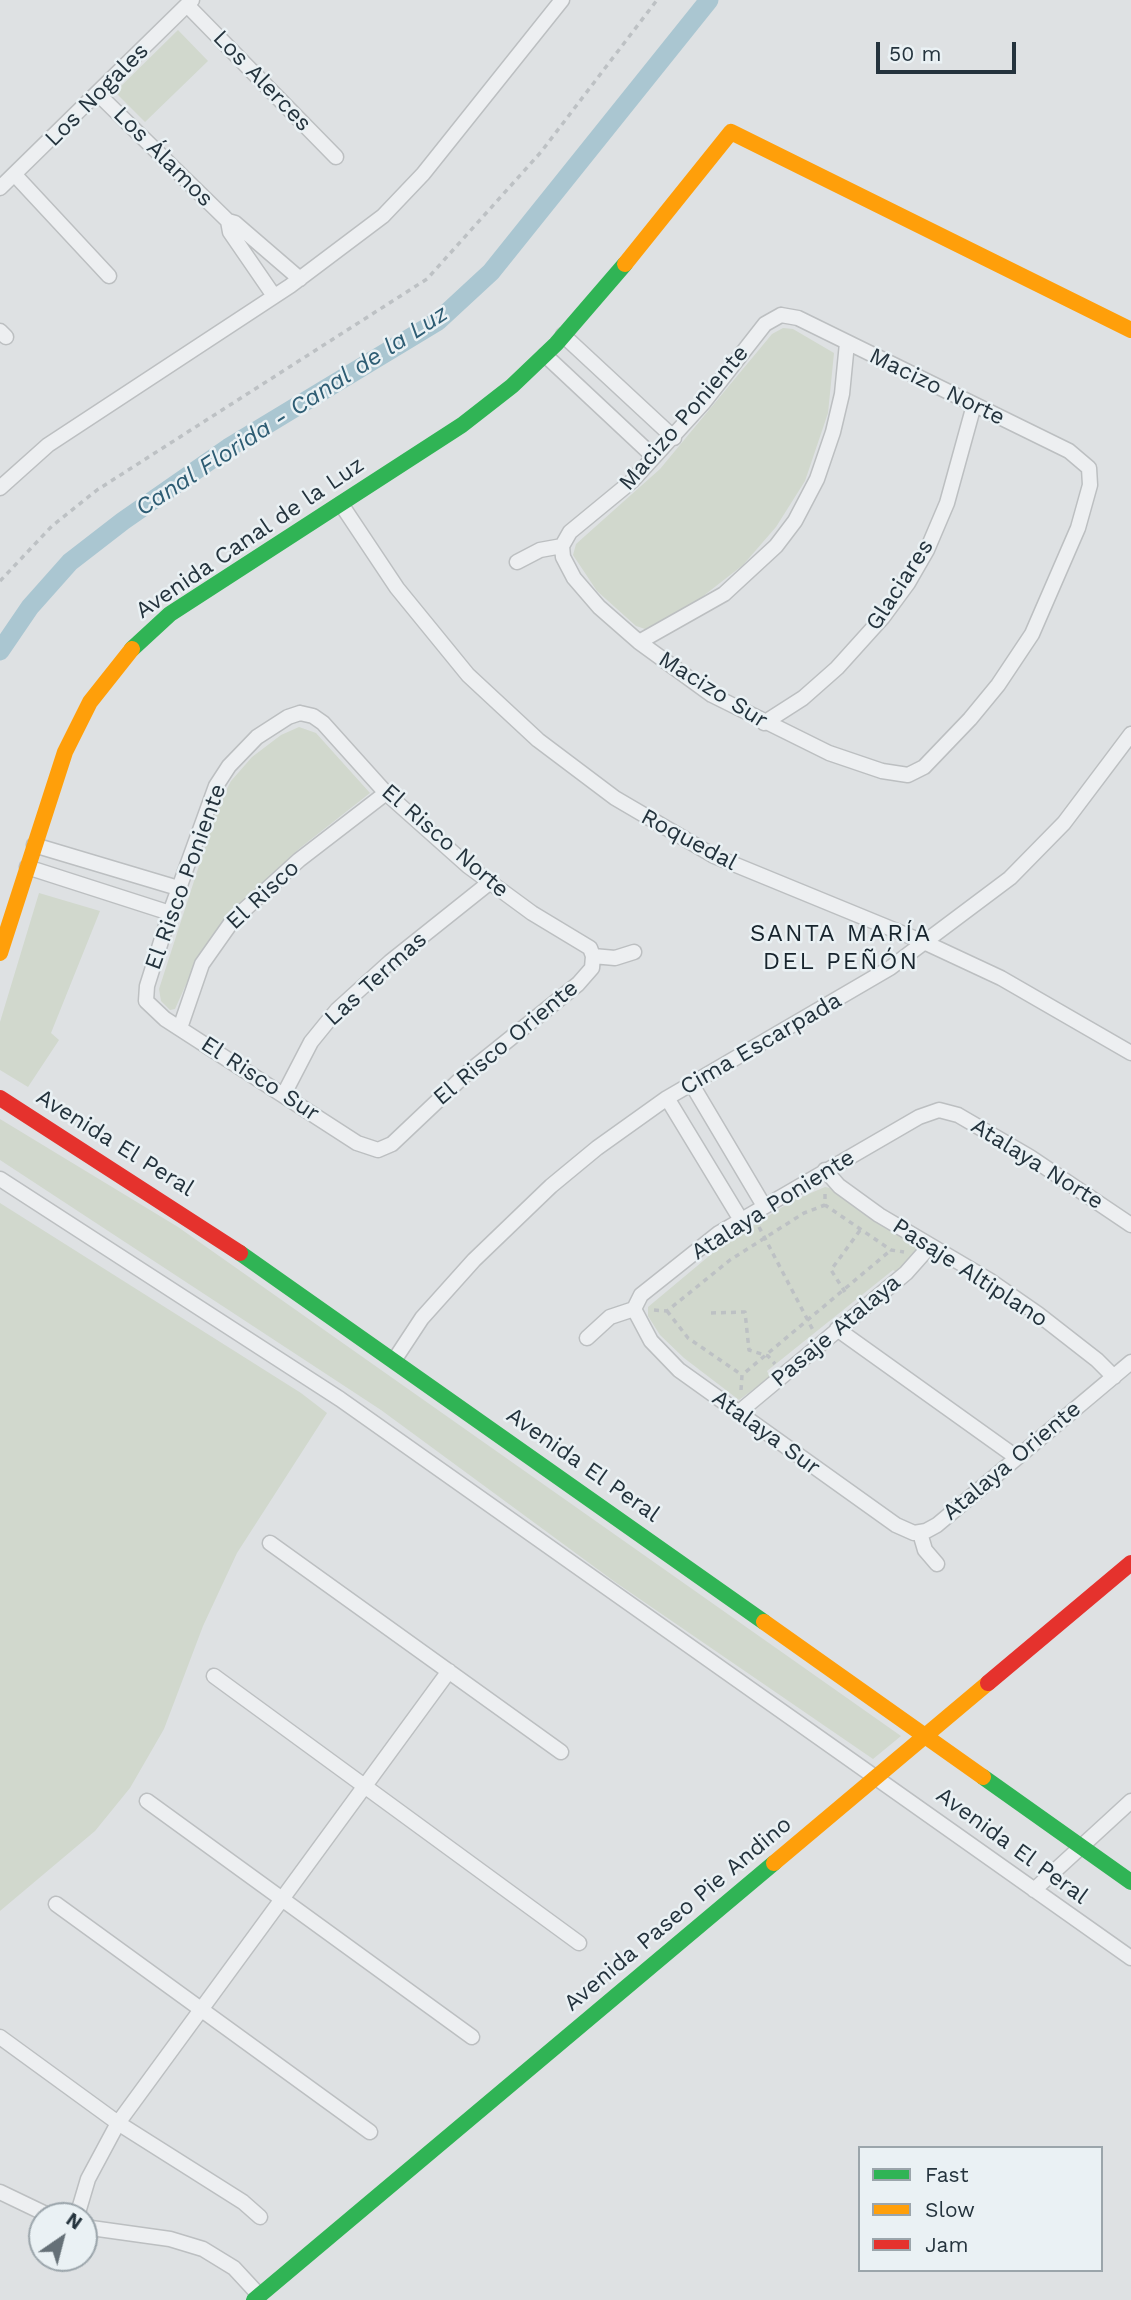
<!DOCTYPE html>
<html>
<head>
<meta charset="utf-8">
<style>
  body { margin:0 }
  #map { position:relative; width:1131px; height:2300px; overflow:hidden; background:#dee1e3; font-family:"Work Sans",sans-serif }
  canvas { display:block }
  .legend { position:absolute; left:858px; top:2146px; width:245px; height:126px; box-sizing:border-box; background:#eaf1f4; border:2px solid #9ba5ab; margin:0; padding:9px 12px; list-style:none; font-size:21px; color:#24333d }
  .legend li { display:flex; align-items:center; gap:14px; height:35px }
  .legend b { width:35px; border:2px solid #9ba5ab }
  .north { position:absolute; left:28px; top:2202px; width:70px; height:70px; box-sizing:border-box; background:#eaf1f4; border:2px solid #9ba5ab; border-radius:50%; rotate:35deg; font-size:19px; font-weight:700; line-height:28px; text-align:center; color:#24333d }
  .north::after { content:''; display:block; margin:auto; width:24px; height:32px; background:#657077; clip-path:polygon(50% 0,100% 100%,50% 72%,0 100%) }
  .scale { position:absolute; left:876px; top:42px; width:140px; height:32px; box-sizing:border-box; border:4px solid #24333d; border-top:0; padding-left:9px; font-size:21px; line-height:24px; white-space:nowrap; color:#24333d; -webkit-text-stroke:5px #eaf1f4; paint-order:stroke }
</style>
</head>
<body>
<div id="map">
<canvas width="1131" height="2300"></canvas>
<ul class="legend">
<li><b style="height:9px;background:#30b455"></b>Fast</li>
<li><b style="height:9px;background:#ff9f0a"></b>Slow</li>
<li><b style="height:9px;background:#e5322d"></b>Jam</li>
</ul>
<div class="north">N</div>
<div class="scale">50 m</div>
</div>
<script>
const ctx = document.querySelector('canvas').getContext('2d');
ctx.lineJoin = 'round';
function fill(path, color) {
  ctx.fillStyle = color;
  ctx.fill(path, 'evenodd');
}
function shape(rows) {
  const path = new Path2D();
  for (const r of rows) {
    path.moveTo(r[0], r[1]);
    for (let i = 2; i < r.length; i += 2) path.lineTo(r[i], r[i + 1]);
  }
  return path;
}
function stroke(path, color, width, dash) {
  ctx.strokeStyle = color;
  ctx.lineWidth = width;
  ctx.lineCap = dash ? 'butt' : 'round';
  ctx.setLineDash(dash || []);
  ctx.stroke(path);
}
function drawText(font, color, halo, rows, align = 'center') {
  ctx.font = font + ' "Work Sans",sans-serif';
  ctx.lineWidth = 5;
  ctx.setLineDash([]);
  ctx.textBaseline = 'middle';
  ctx.strokeStyle = halo;
  ctx.fillStyle = color;
  for (const [text, x, y, turn = 0] of rows) {
    ctx.save();
    ctx.translate(x, y);
    ctx.rotate((+turn || 0) * Math.PI / 180);
    ctx.textAlign = isNaN(turn) ? turn : align;
    if (halo) ctx.strokeText(text, 0, 0);
    ctx.fillText(text, 0, 0);
    ctx.restore();
  }
}
fill(shape([
  [178,30,208,61,145,122,115,92],
  [783,328,793,329,834,353,828,413,805,481,776,527,743,565,693,604,645,629,636,626,597,591,573,555,576,544,660,469,772,334],
  [299,727,316,733,370,793,300,848,236,908,201,951,175,1009,170,1010,161,1001,159,989,219,804,231,781,252,757,281,735],
  [39,893,100,911,51,1033,59,1040,28,1087,0,1070,0,1022],
  [0,1119,178,1227,901,1736,873,1759,615,1582,381,1410,0,1160],
  [825,1187,835,1189,919,1244,916,1256,898,1273,893,1270,767,1371,770,1377,739,1400,684,1358,660,1335,648,1316,648,1307,721,1246,792,1201],
  [0,1203,301,1393,327,1413,237,1553,203,1626,164,1729,130,1788,95,1831,0,1911]
]), '#d1d8cd');
stroke(shape([
  [0,651,30,607,70,562,123,521,228,448,438,321,491,272,709,0]
]), '#aac6d1', 19);
const street = shape([
  [187,5,336,157],
  [98,94,228,221,235,223,300,279],
  [15,175,109,276],
  [0,188,192,0],
  [228,221,230,232,274,296],
  [781,315,798,318,1069,451,1089,468,1090,485,1078,528,1032,634,998,685,970,719,924,767,908,775,882,771,829,753,712,695,639,642,599,607,574,578,563,557,562,546,570,532,632,481,704,402,765,324,781,315],
  [0,331,6,337],
  [563,335,674,438],
  [545,355,654,457],
  [0,488,48,445,290,286,383,216,423,174,562,0],
  [341,504,397,588,468,675,538,740,615,798,714,856,926,943,1001,978,1131,1053],
  [517,562,540,550,562,546],
  [639,642,724,594,776,546,795,521,817,479,833,432,842,394,847,343],
  [300,713,313,716,323,723,386,793,468,866,532,913,590,948,593,956,592,968,578,984,466,1074,392,1144,378,1150,357,1143,165,1019,146,1001,147,986,170,913,216,786,229,766,257,737,288,717,300,713],
  [764,723,803,698,837,668,883,617,908,583,927,550,947,503,974,405],
  [34,845,178,888],
  [27,867,170,913],
  [593,956,615,958,634,952],
  [180,1028,202,964,233,920,299,860,386,793],
  [691,1083,764,1206],
  [284,1094,311,1042,337,1010,390,962,489,883],
  [667,1098,741,1220],
  [825,1170,839,1186,879,1215,989,1280,1038,1314,1097,1360,1114,1377],
  [0,1179,340,1399,1131,1958],
  [634,1309,651,1341,679,1370,896,1525,914,1533,926,1531,937,1525,1131,1362],
  [634,1309,641,1295,719,1233,919,1117,939,1110,958,1115,1030,1157,1131,1225],
  [837,1329,1016,1457],
  [587,1338,610,1317,634,1309],
  [395,1359,422,1318,474,1260,551,1186,597,1148,667,1098,890,968,1010,878,1064,823,1131,734],
  [738,1413,906,1273,930,1246],
  [920,1533,925,1550,937,1564],
  [270,1543,561,1752],
  [214,1676,579,1943],
  [147,1801,472,2037],
  [1034,1890,1131,1801],
  [56,1904,370,2132],
  [0,2037,118,2123,243,2202,260,2217],
  [0,2192,50,2216],
  [77,2216,88,2179,118,2123,449,1671],
  [84,2227,170,2239,203,2249,234,2268,259,2295]
]);
stroke(street, '#bcbfc1', 17);
stroke(shape([
  [0,581,52,526,97,490,427,279,541,152,657,0],
  [825,1194,825,1205,891,1250,904,1252],
  [759,1227,814,1332],
  [845,1292,831,1270,861,1229],
  [654,1310,667,1311,730,1260,804,1213,825,1205],
  [667,1311,688,1338,742,1375],
  [711,1313,745,1312,749,1350,768,1356,775,1364],
  [741,1390,742,1375,891,1250]
]), '#bdc1c4', 3.5, [5, 5]);
stroke(street, '#edeff1', 14);
stroke(shape([
  [132,649,170,614,462,425,512,386,556,344,625,264],
  [240,1253,764,1622],
  [983,1777,1131,1882],
  [254,2300,774,1863]
]), '#30b455', 16);
stroke(shape([
  [625,264,731,132,1131,330],
  [0,953,65,752,90,702,132,649],
  [764,1622,983,1777],
  [774,1863,988,1683]
]), '#ff9f0a', 16);
stroke(shape([
  [0,1098,240,1253],
  [988,1683,1131,1563]
]), '#e5322d', 16);
drawText('23px', '#24333d', '#eaf1f4', [
  ["Los Alerces",262,81,46],
  ["Los Nogales",97,95,-45],
  ["Los Álamos",163,157,45],
  ["Macizo Norte",937,387,26],
  ["Macizo Poniente",684,418,-49],
  ["Avenida Canal de la Luz",250,538,-34],
  ["Glaciares",900,585,-57],
  ["Macizo Sur",713,690,32],
  ["Roquedal",689,840,28],
  ["El Risco Norte",445,841,41],
  ["El Risco Poniente",186,877,-70],
  ["El Risco",263,895,-43],
  ["Las Termas",376,979,-42],
  ["El Risco Oriente",506,1043,-40],
  ["Cima Escarpada",761,1044,-30],
  ["El Risco Sur",260,1079,33],
  ["Avenida El Peral",115,1143,32],
  ["Atalaya Norte",1037,1164,32],
  ["Atalaya Poniente",773,1205,-32],
  ["Pasaje Altiplano",970,1273,33],
  ["Pasaje Atalaya",836,1331,-40],
  ["Atalaya Sur",766,1433,36],
  ["Atalaya Oriente",1012,1461,-40],
  ["Avenida El Peral",583,1465,35],
  ["Avenida El Peral",1012,1846,36],
  ["Avenida Paseo Pie Andino",678,1914,-40]
]);
drawText('italic 24px', '#2d5c73', '#eaf1f4', [
  ["Canal Florida - Canal de la Luz",292,411,-33]
]);
ctx.letterSpacing = '2px';
drawText('24px', '#17242d', '#eaf1f4', [
  ["SANTA MARÍA",841,934],
  ["DEL PEÑÓN",841,962]
]);
ctx.letterSpacing = '0px';
</script>
</body>
</html>
